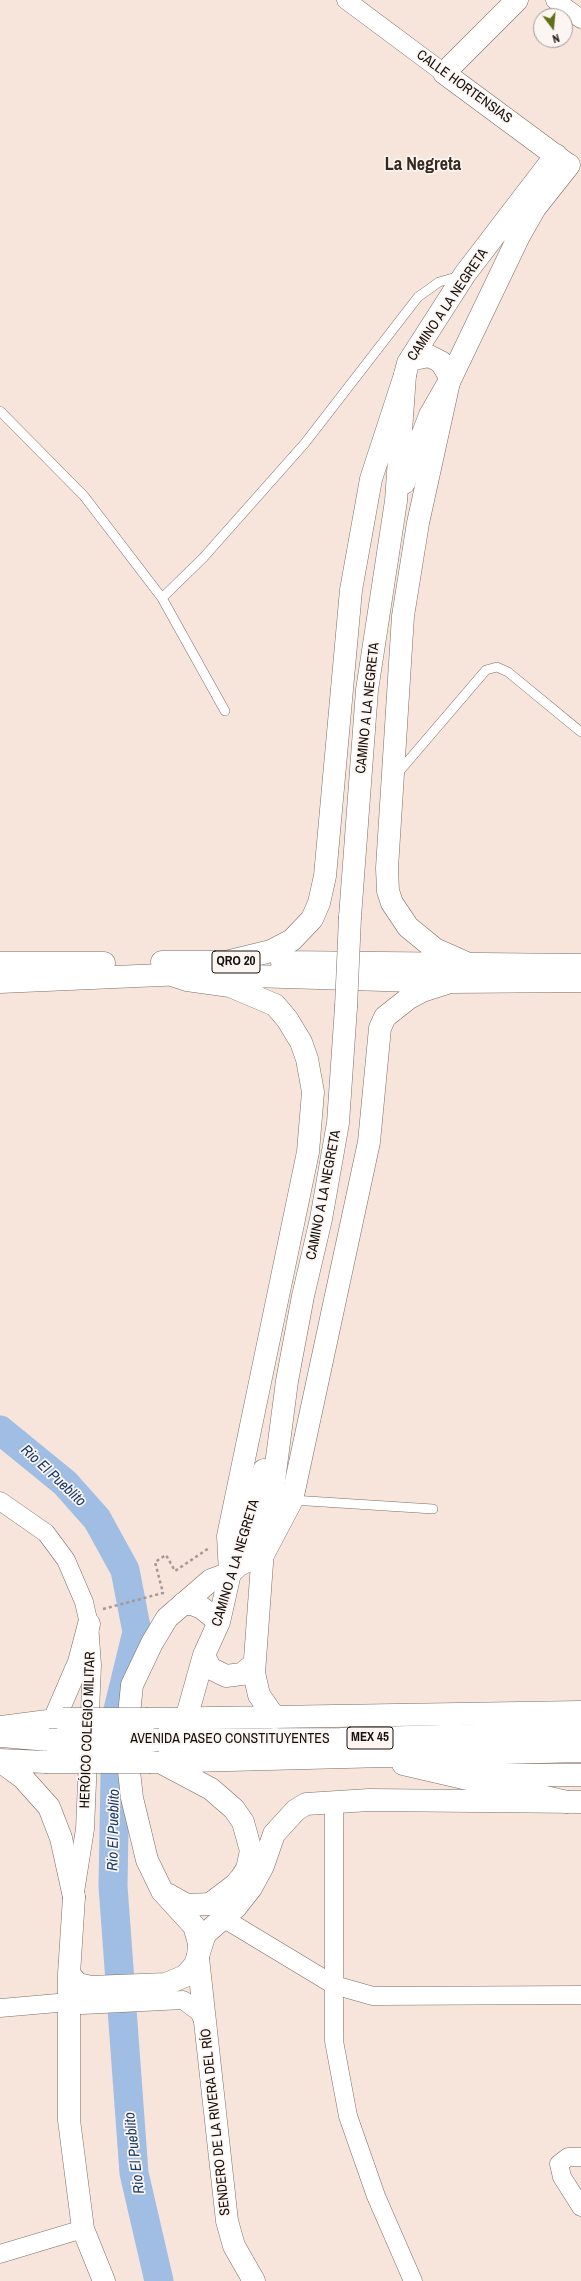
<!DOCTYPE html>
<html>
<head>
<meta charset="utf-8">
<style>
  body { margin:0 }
  #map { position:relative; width:581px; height:2281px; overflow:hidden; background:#f7e5dc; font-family:"Archivo Narrow",sans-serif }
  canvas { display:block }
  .north { position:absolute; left:533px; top:8px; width:40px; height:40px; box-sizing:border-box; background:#fcf5f1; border:1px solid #a09996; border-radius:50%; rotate:164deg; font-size:11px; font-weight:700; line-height:16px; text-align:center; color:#16100d }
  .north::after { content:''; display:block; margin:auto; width:14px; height:18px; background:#616f1a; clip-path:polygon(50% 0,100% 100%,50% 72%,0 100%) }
</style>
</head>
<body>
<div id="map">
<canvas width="581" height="2281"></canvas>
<div class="north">N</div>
</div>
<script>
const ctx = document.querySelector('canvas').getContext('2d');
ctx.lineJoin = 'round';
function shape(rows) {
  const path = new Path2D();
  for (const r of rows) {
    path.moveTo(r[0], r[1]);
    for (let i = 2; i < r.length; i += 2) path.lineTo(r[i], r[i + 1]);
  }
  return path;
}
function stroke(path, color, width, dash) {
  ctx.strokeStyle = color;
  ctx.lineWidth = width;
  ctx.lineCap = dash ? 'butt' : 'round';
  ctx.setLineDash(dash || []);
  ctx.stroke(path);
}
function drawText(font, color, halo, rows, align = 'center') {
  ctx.font = font + ' "Archivo Narrow",sans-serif';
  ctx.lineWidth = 3.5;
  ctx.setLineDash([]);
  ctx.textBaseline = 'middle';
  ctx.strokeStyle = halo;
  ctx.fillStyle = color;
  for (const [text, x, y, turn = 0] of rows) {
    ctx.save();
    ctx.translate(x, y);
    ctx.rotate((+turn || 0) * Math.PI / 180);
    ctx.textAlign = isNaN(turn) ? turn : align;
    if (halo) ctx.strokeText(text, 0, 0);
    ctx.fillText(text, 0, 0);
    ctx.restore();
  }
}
stroke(shape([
  [0,1430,65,1483,97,1519,125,1570,137,1632,116,1718,113,1886,134,2173,159,2281]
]), '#a0bde3', 29);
const service = shape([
  [0,411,84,496,162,598,225,711],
  [162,598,203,558,305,443,418,297,439,282,460,276],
  [397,774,486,670,497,667,508,672,581,732],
  [292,1500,433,1509]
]);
const minor = shape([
  [346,0,444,73],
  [555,0,581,19],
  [0,1501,46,1533,66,1560,84,1602,89,1624,92,1665,85,1829,75,1892],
  [334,1801,334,2041,348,2116,376,2196,413,2281],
  [223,1918,334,1985,373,1996,581,1995],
  [0,2008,69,2002,82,2005,183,2000,199,2012,205,2024],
  [581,2157,568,2157,559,2164,562,2177,581,2207],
  [0,2254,83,2229]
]);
const tertiary = shape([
  [517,0,444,73,567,164],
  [408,363,414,359,429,356,441,362,450,377],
  [404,483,430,415,449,382,519,236,535,208,569,165],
  [350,917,367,690,396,501,405,375,408,363,465,274,556,155],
  [183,1604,192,1604,202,1608,219,1622],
  [204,1655,210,1668,226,1676,242,1674,254,1664],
  [275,1718,259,1695,254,1673,264,1536,272,1496,287,1381,303,1296,321,1219,338,1123,346,1007],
  [148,1719,581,1712],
  [186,1719,204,1655,219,1622,230,1573,240,1552,248,1528,264,1470],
  [54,1720,79,1662,89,1624],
  [0,1727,63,1719],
  [465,1772,513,1775,581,1775],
  [74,1897,69,1974,69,2120,83,2229,104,2281],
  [198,1958,227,2221,234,2246,254,2281],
  [69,1974,78,1984,91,1987,166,1984,185,1976,195,1965,205,1934,236,1907,251,1888,263,1866,274,1834,296,1810,306,1804,369,1800,581,1802]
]);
const trunk = shape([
  [449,382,418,523,403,616,387,868,388,891,392,903,408,927,435,949,471,965],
  [162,962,240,962],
  [226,962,271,951,292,940,312,919,319,903,325,876,351,590,371,479,405,375],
  [282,962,581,965],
  [0,963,104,963],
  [169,974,187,980,230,986,275,1005,287,1019,301,1042,307,1059,313,1092,308,1152,228,1536,230,1573],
  [218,975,450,982,581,981],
  [0,982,184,974],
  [0,1736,49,1740],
  [159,1740,340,1739,581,1732],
  [0,1760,45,1762],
  [0,1761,23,1778,49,1807,61,1838,74,1897],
  [151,1762,581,1751],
  [162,1763,211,1789,234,1809,243,1822,251,1851,247,1869,241,1878,235,1885,210,1904,187,1905,169,1895],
  [403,1764,567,1802],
  [198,1958,199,1943,194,1926,162,1891,147,1860,132,1798,126,1744,132,1685,152,1643,167,1618,211,1580,230,1573,239,1565,264,1553,292,1500,369,1142,380,1028,385,1017,409,998,422,991,450,982]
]);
stroke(service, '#7d6d64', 10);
stroke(minor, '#7d6d64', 19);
stroke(tertiary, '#7d6d64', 23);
stroke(trunk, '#7d6d64', 23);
stroke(shape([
  [103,1609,163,1593,155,1562,166,1555,175,1571,209,1548]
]), '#a69892', 2.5, [3, 3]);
stroke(service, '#fff', 9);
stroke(minor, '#fff', 18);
stroke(tertiary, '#fff', 22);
stroke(trunk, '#fff', 22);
const tertiaryBridge = shape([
  [346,1007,350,917],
  [63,1719,148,1719]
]);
const trunkBridge = shape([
  [49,1740,159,1740],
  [45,1762,151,1762]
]);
stroke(tertiaryBridge, '#7d6d64', 23, []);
stroke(trunkBridge, '#7d6d64', 23, []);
stroke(tertiaryBridge, '#fff', 22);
stroke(trunkBridge, '#fff', 22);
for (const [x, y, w] of [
  [236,962,48],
  [370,1738,46]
]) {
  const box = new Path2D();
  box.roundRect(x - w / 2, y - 11, w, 22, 3);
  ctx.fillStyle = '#fcf5f1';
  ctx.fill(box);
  stroke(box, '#16100d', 1);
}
drawText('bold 13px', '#16100d', null, [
  ["QRO 20",236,962],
  ["MEX 45",370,1738]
]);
drawText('14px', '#16100d', '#fcf5f1', [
  ["CALLE HORTENSIAS",464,87,36],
  ["CAMINO A LA NEGRETA",448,305,-56],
  ["CAMINO A LA NEGRETA",368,708,-84],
  ["CAMINO A LA NEGRETA",324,1195,-79],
  ["CAMINO A LA NEGRETA",236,1563,-73],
  ["HERÓICO COLEGIO MILITAR",88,1730,-88],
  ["AVENIDA PASEO CONSTITUYENTES",230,1739],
  ["SENDERO DE LA RIVERA DEL RÍO",216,2122,-96]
]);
drawText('italic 15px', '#163c6c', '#fcf5f1', [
  ["Rio El Pueblito",53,1476,43],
  ["Rio El Pueblito",114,1830,-89],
  ["Rio El Pueblito",135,2153,-97]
]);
drawText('bold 18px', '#372a23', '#fcf5f1', [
  ["La Negreta",423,165]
]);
</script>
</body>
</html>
